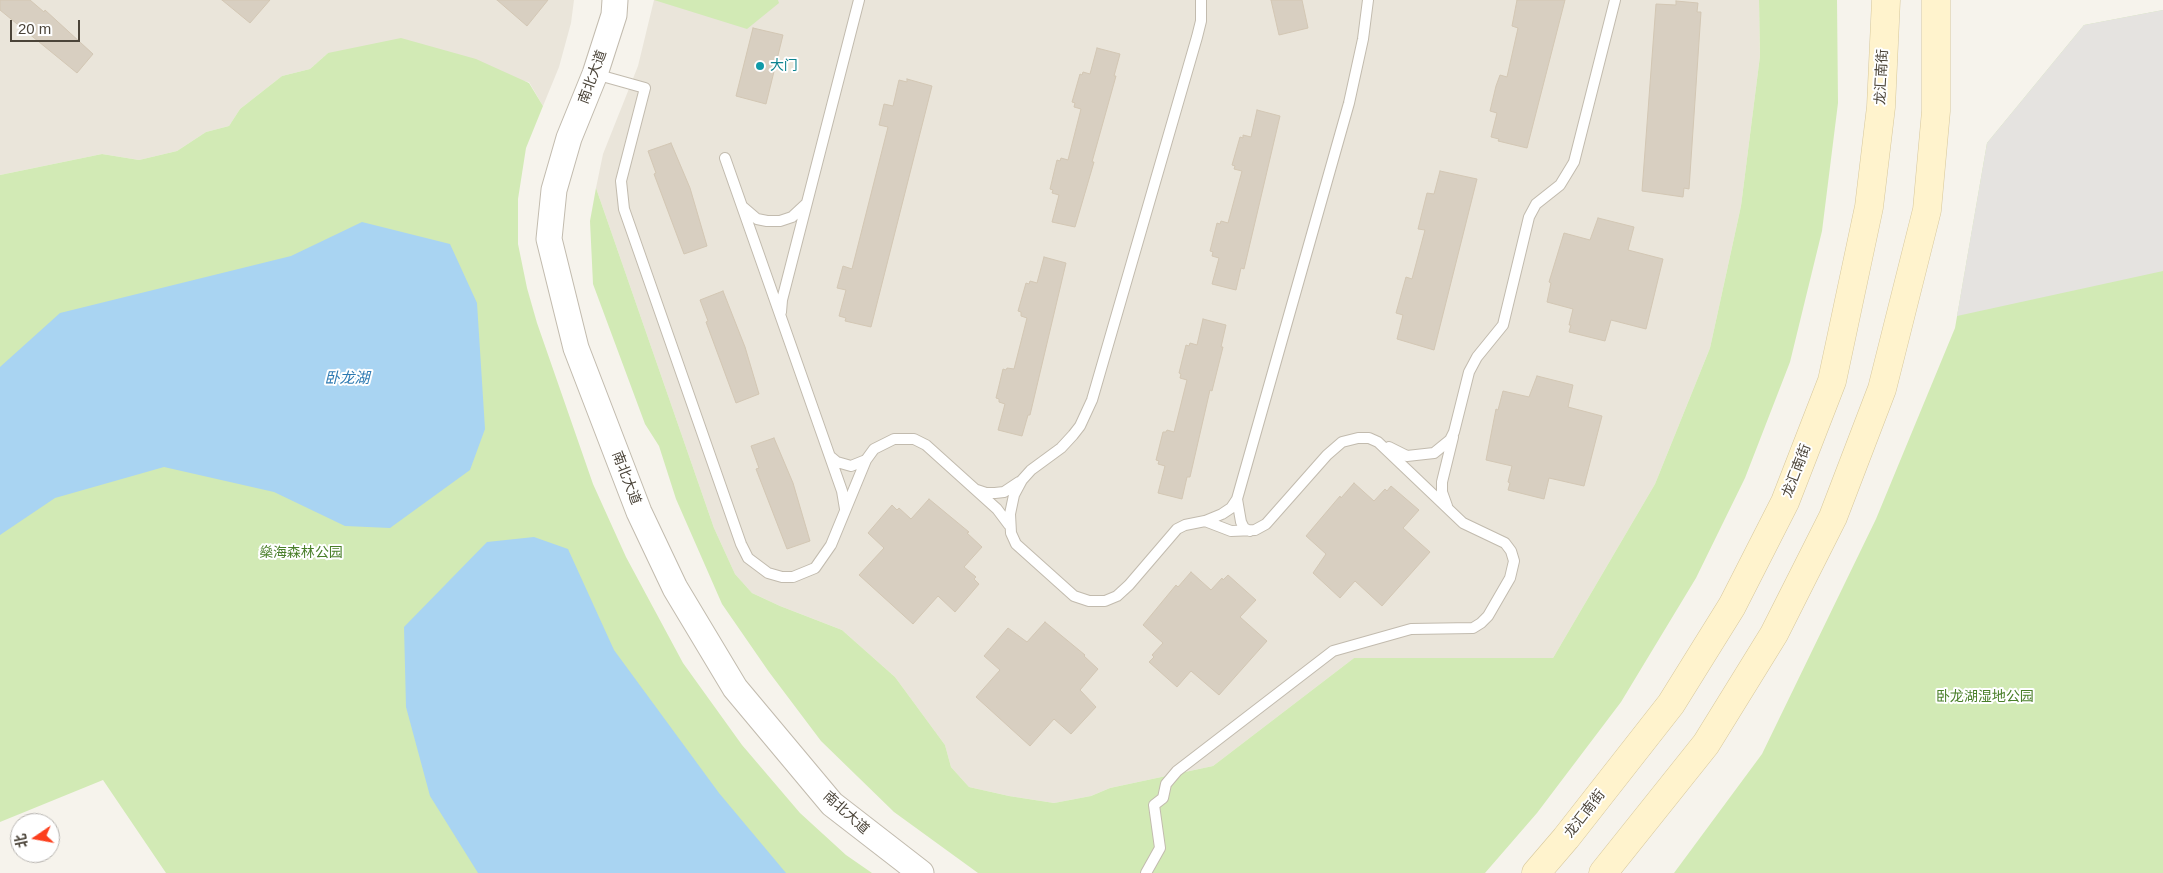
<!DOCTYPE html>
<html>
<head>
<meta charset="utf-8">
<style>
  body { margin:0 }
  #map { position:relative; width:2163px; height:873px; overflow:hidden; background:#f6f3ec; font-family:Arial,"Noto Sans SC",sans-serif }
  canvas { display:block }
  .north { position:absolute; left:10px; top:813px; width:50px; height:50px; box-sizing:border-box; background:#fff; border:1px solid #b7b4b0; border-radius:50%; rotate:258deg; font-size:14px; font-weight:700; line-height:20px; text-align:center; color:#4b4439 }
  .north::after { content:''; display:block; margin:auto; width:18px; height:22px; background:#fc3f1d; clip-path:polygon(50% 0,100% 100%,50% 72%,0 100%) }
  .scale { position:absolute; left:10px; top:20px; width:70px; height:22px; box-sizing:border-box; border:2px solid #4b4439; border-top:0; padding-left:6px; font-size:15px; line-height:18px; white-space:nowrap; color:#4b4439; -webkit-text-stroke:4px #fff; paint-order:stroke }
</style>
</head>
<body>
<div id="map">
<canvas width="2163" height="873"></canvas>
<div class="north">北</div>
<div class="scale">20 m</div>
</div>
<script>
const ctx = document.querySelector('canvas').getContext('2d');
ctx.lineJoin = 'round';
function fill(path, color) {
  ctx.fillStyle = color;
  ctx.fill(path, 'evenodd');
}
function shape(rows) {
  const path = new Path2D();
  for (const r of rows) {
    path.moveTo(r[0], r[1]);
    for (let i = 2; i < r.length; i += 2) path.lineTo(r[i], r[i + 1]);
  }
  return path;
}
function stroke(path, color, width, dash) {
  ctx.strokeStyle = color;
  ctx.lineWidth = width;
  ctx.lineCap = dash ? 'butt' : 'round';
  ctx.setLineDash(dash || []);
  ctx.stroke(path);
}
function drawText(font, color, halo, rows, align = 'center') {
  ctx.font = font + ' Arial,"Noto Sans SC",sans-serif';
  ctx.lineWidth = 4;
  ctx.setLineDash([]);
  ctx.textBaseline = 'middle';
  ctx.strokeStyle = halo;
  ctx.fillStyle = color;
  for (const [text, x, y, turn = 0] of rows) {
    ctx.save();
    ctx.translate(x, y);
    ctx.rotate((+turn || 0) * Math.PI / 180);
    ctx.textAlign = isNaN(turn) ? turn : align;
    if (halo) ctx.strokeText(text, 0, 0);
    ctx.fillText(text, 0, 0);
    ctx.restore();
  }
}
fill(shape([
  [0,0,574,0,571,23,559,67,543,106,529,82,328,53,310,69,282,76,240,109,229,126,206,132,177,151,139,160,102,154,0,175],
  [654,0,1759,0,1760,56,1741,206,1710,348,1655,484,1553,658,1354,658,1213,766,1110,788,1091,796,1054,803,1009,796,969,787,951,767,945,745,895,677,842,630,780,606,752,593,735,574,714,528,596,188,603,154,638,66]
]), '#eae5da');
fill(shape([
  [654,0,778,0,779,3,747,29],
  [1759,0,1837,0,1838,103,1822,231,1790,362,1745,478,1696,578,1621,702,1537,813,1485,873,978,873,894,812,821,741,769,672,722,604,676,499,659,446,645,424,593,284,590,221,596,188,714,528,735,574,752,593,780,606,842,630,895,677,945,745,951,767,969,787,1009,796,1054,803,1091,796,1110,788,1213,766,1354,658,1553,658,1655,484,1710,348,1741,206,1760,56],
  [2163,10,2163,873,1674,873,1762,754,1876,519,1955,328,1987,143,2084,25],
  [401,38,476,59,529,83,543,106,526,148,518,199,518,244,527,288,537,323,593,484,626,557,683,663,742,745,800,813,846,855,872,873,166,873,103,780,0,822,0,175,102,154,139,160,177,151,206,132,229,126,240,109,282,76,310,69,328,53]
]), '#d2eab5');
fill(shape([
  [2163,10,2163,271,1957,316,1987,143,2084,25]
]), '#e5e3e0');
fill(shape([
  [362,222,450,244,477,303,485,429,470,470,390,528,345,526,274,492,164,467,55,498,0,535,0,367,60,313,291,256],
  [534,537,568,549,614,650,719,793,786,873,478,873,430,796,406,707,404,627,487,542]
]), '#a9d4f2');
const building = shape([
  [0,0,30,0,44,12,45,10,93,54,77,73,0,10,0,0],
  [222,0,270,0,250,23,222,0],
  [497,0,548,0,527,26,497,0],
  [1271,0,1302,0,1308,28,1279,35,1271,0],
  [1517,0,1565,0,1527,148,1498,141,1499,139,1491,137,1497,113,1490,111,1496,86,1500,75,1507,77,1518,28,1512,26,1517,0],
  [1676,1,1698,3,1697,12,1701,12,1689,189,1684,188,1683,197,1642,191,1656,4,1676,5,1676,1],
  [753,28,783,35,766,104,736,96,753,28],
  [1097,48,1120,54,1114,76,1116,76,1092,162,1094,162,1075,227,1052,222,1059,195,1052,193,1053,190,1050,189,1057,160,1060,161,1061,158,1068,160,1081,109,1074,107,1075,103,1072,102,1080,74,1082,75,1083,72,1090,74,1097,48],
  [907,79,932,86,871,327,845,321,846,318,839,316,846,290,837,288,843,266,852,269,888,127,879,125,884,104,893,106,899,80,907,82,907,79],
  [1257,110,1280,116,1244,269,1241,268,1236,290,1212,284,1219,258,1212,256,1213,252,1210,251,1217,223,1220,224,1221,221,1228,223,1242,171,1234,169,1235,166,1232,165,1240,137,1243,138,1243,135,1251,137,1257,110],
  [671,143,690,188,707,246,684,254,654,174,656,173,648,151,671,143],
  [1440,171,1477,179,1434,350,1397,339,1403,315,1396,313,1406,277,1412,279,1425,230,1418,229,1427,193,1434,194,1440,171],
  [1598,218,1634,227,1628,250,1663,259,1646,329,1611,320,1605,341,1569,332,1571,325,1569,325,1573,309,1547,302,1551,283,1549,282,1564,233,1590,240,1598,218],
  [1044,257,1066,263,1030,415,1028,415,1022,436,998,430,1005,404,999,402,999,399,996,398,1003,369,1006,370,1007,368,1014,369,1027,318,1021,316,1021,312,1018,311,1026,283,1029,284,1030,281,1037,283,1044,257],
  [723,291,745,347,759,394,736,403,706,322,708,321,700,300,723,291],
  [1203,319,1226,325,1221,347,1223,347,1212,391,1210,390,1190,477,1187,477,1182,499,1158,493,1165,466,1158,464,1159,461,1156,460,1163,432,1166,432,1167,430,1174,432,1187,380,1180,378,1181,374,1179,373,1186,345,1189,346,1190,343,1197,345,1203,319],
  [1537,376,1573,385,1568,407,1602,416,1584,486,1549,478,1544,499,1508,490,1510,483,1508,482,1512,466,1486,460,1496,409,1498,410,1503,391,1529,397,1537,376],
  [774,438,793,483,810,541,787,549,756,469,759,468,751,446,774,438],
  [1354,483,1374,501,1385,489,1387,491,1391,486,1419,510,1403,528,1430,552,1382,606,1355,581,1340,598,1313,573,1326,554,1306,536,1340,496,1341,498,1354,483],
  [929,499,969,532,967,533,982,547,964,567,976,577,974,579,979,584,955,612,938,596,913,624,859,575,884,548,868,533,892,505,897,510,899,508,911,519,929,499],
  [1191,572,1211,590,1222,578,1223,580,1228,575,1256,600,1240,617,1267,641,1219,695,1191,671,1177,687,1149,662,1154,657,1152,655,1163,643,1143,625,1176,585,1178,587,1191,572],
  [1045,622,1085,655,1084,656,1098,669,1080,690,1096,707,1071,734,1054,719,1030,746,976,697,1000,670,984,656,1008,628,1027,642,1045,622]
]);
fill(building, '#d8cfc1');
stroke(building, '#d3c7b4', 1);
const service = shape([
  [595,74,645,88,621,181,624,209,741,544,748,558,768,573,782,577,793,577,815,568,831,545,866,460,874,449,894,439,914,439,926,445,997,509,1009,525],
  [725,158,842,491,845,509],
  [743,207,757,219,767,221,780,221,792,217,806,204],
  [781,312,782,300,859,0],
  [1389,447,1407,456,1434,453,1450,440,1454,432,1469,372,1477,357,1503,325,1529,217,1536,204,1560,185,1574,162,1615,0],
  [831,457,837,462,851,466,866,460],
  [977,490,986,493,995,493,1004,492,1019,482],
  [1237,499,1241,522,1244,528,1250,531],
  [1447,506,1442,492,1442,482,1453,437],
  [1205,521,1222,514,1231,508,1237,499,1349,103,1363,39,1368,0],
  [1146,873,1160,848,1154,805,1163,798,1166,784,1177,771,1333,651,1411,629,1473,628,1481,623,1488,616,1510,578,1514,561,1511,551,1505,543,1463,523,1378,442,1369,438,1358,438,1342,442,1327,455,1266,524,1255,530,1231,531,1205,521,1185,525,1177,529,1129,585,1117,596,1105,601,1089,601,1074,596,1016,544,1011,533,1010,514,1014,495,1022,480,1031,470,1061,448,1073,435,1080,426,1092,400,1197,37,1201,21,1201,0]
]);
const tertiary = shape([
  [615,0,614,15,595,74,569,138,554,190,549,239,576,348,639,512,675,588,735,688,832,804,921,873]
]);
const secondary = shape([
  [1536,873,1566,838,1671,704,1732,606,1785,502,1832,381,1869,207,1881,107,1886,0],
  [1603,873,1706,744,1774,634,1833,517,1882,389,1927,210,1936,111,1936,0]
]);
stroke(service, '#c2bbae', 12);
stroke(tertiary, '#c2bbae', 27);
stroke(secondary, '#d6c79b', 29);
stroke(service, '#fff', 10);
stroke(tertiary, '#fff', 25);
stroke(secondary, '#fff3cd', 28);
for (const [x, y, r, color] of [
  [760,66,5,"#0f9aa8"]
]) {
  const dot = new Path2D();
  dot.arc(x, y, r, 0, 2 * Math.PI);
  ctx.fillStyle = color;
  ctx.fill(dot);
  stroke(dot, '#fff', 2);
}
drawText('14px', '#0d838f', '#fff', [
  ["大门",770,66]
], 'left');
drawText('14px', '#4b4439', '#fff', [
  ["南北大道",593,77,-70],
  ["龙汇南街",1882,77,-87],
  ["龙汇南街",1797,471,-69],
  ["南北大道",626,478,69],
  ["南北大道",846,813,42],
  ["龙汇南街",1585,814,-52]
]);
drawText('14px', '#4a7f2a', '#fff', [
  ["燊海森林公园",301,553],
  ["卧龙湖湿地公园",1985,697]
]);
drawText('italic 15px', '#2e7ab2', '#fff', [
  ["卧龙湖",347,379]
]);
</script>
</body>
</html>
